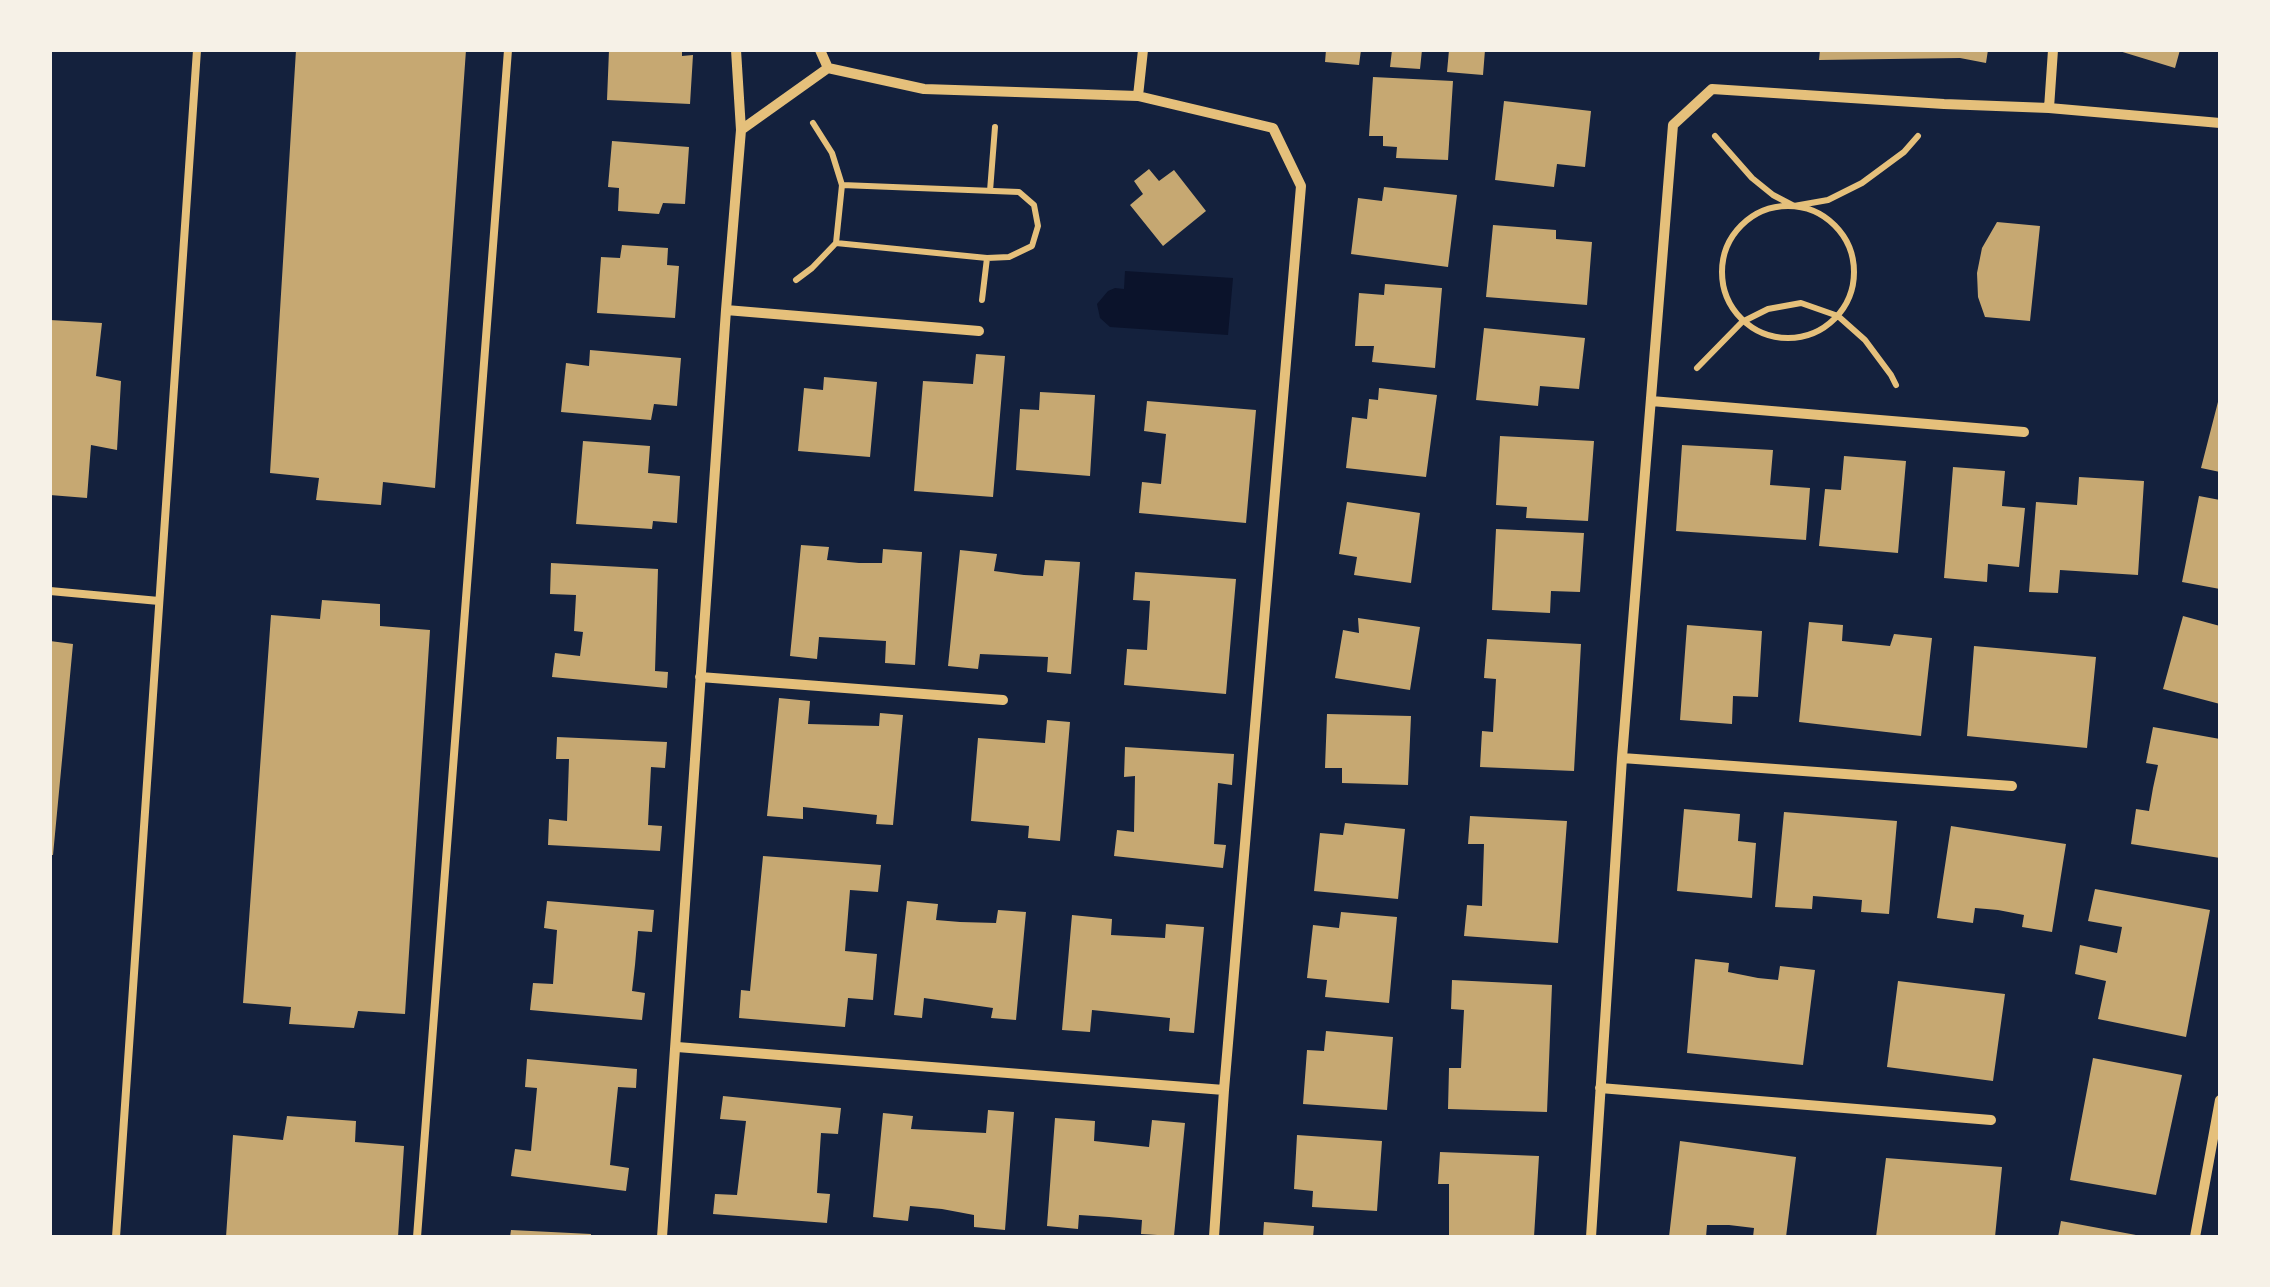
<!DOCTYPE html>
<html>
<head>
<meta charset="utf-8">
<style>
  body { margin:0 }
  #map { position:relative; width:2270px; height:1287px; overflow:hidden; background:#14213d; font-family:"Roboto Condensed",sans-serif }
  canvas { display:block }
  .frame { position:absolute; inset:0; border:52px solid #f6f1e7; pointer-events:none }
</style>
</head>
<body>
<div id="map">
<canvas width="2270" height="1287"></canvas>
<div class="frame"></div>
</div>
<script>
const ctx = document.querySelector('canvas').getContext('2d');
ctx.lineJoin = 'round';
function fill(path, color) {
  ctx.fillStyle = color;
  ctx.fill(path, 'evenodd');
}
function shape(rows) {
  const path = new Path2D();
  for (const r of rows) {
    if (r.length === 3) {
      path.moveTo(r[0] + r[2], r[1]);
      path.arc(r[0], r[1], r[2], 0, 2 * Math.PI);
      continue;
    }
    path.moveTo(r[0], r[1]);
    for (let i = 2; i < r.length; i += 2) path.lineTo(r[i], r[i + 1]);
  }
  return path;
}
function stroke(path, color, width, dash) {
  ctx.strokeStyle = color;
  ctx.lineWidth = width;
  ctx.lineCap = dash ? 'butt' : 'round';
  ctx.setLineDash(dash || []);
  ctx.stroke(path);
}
fill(shape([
  [1125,271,1233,278,1228,335,1110,327,1100,318,1097,304,1108,291,1115,288,1124,289]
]), '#0b132b');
fill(shape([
  [296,50,466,50,435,488,383,482,381,505,316,500,319,478,270,473],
  [609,50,682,50,682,56,693,55,690,104,607,100],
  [1326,50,1361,50,1359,65,1325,62],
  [1392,50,1422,50,1420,69,1390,67],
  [1449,50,1485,50,1483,75,1447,72],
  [1820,50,1988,50,1986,63,1960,58,1819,60],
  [2116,50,2180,50,2175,68],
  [1373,77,1453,81,1448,160,1396,158,1397,147,1383,146,1383,136,1369,136],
  [1504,101,1591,111,1585,167,1557,164,1554,187,1495,180],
  [612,141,689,147,685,204,663,203,659,214,618,211,619,188,608,187],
  [1149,169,1159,181,1174,170,1206,211,1163,246,1130,205,1143,194,1134,181],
  [1384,187,1457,195,1448,267,1351,254,1358,198,1382,201],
  [1997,222,2040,226,2030,321,1985,317,1978,297,1977,273,1982,248],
  [1493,225,1556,230,1556,239,1592,242,1587,305,1486,297],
  [622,245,668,248,667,265,679,266,675,318,597,313,601,257,620,258],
  [1385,284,1442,288,1435,368,1372,362,1374,346,1355,346,1359,293,1384,295],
  [50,320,102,323,96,376,121,381,117,450,91,445,87,498,50,495],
  [1484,328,1585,338,1579,389,1540,386,1538,406,1476,400],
  [590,350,681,358,677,406,654,404,651,420,561,412,566,363,589,366],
  [976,354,1005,356,993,497,914,491,923,381,973,384],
  [824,377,877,382,870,457,798,451,804,388,823,390],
  [1379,388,1437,395,1426,477,1346,468,1352,417,1367,419,1369,399,1378,400],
  [1040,392,1095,395,1090,476,1016,470,1020,409,1039,410],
  [2219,398,2220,398,2220,472,2201,468],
  [1147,401,1256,410,1246,523,1139,513,1142,482,1161,484,1166,434,1144,431],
  [1500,436,1594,441,1588,521,1526,518,1527,507,1496,505],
  [583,441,650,446,648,473,680,476,677,523,653,521,652,529,576,524],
  [1682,445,1773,450,1770,485,1810,488,1806,540,1676,531],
  [1844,456,1906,461,1898,553,1819,546,1825,489,1841,490],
  [1953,467,2005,471,2002,506,2025,508,2019,567,1988,564,1987,582,1944,578],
  [2079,477,2144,481,2138,575,2060,570,2058,593,2029,592,2036,502,2077,505],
  [2199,496,2220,500,2220,589,2182,582],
  [1347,502,1420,513,1411,583,1354,575,1357,557,1339,554],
  [1496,529,1584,533,1580,592,1551,591,1550,613,1492,610],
  [801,545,829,547,827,560,859,563,882,563,883,549,922,552,915,665,885,663,886,641,819,637,817,659,790,656],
  [960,550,997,554,994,571,1024,575,1043,576,1045,560,1080,562,1071,674,1047,672,1048,657,980,654,978,669,948,666],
  [551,563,658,569,655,671,668,672,667,688,552,677,555,653,580,656,583,632,574,631,576,595,550,594],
  [1135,572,1236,579,1226,694,1124,685,1127,649,1147,650,1150,601,1133,600],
  [322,600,380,604,380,626,430,630,405,1014,358,1011,354,1028,289,1024,291,1007,243,1003,271,615,320,619],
  [2183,616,2220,626,2220,704,2163,689],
  [1358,618,1420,627,1410,690,1335,678,1343,630,1359,633],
  [1809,622,1843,625,1842,641,1890,646,1894,634,1932,638,1921,736,1799,722],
  [1687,625,1762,631,1758,697,1733,696,1732,724,1680,720],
  [1487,639,1581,644,1574,771,1480,767,1482,731,1493,732,1496,679,1484,678],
  [50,641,73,644,53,855,50,855],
  [1974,646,2096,657,2087,748,1967,736],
  [779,698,810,701,808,724,879,726,880,713,903,715,893,825,876,824,877,815,803,807,803,819,767,816],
  [1327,714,1411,716,1408,785,1342,783,1342,768,1325,768],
  [1047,720,1070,722,1060,841,1028,838,1029,826,971,821,978,738,1045,743],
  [2153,727,2220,739,2220,858,2131,844,2136,809,2149,811,2153,788,2158,765,2146,763],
  [557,737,667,742,665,768,651,767,648,825,662,826,660,851,548,845,549,819,567,821,569,759,556,759],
  [1125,747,1234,754,1232,785,1218,783,1214,844,1226,845,1223,868,1114,856,1117,830,1134,832,1135,776,1124,777],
  [1684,809,1740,814,1738,841,1756,843,1752,898,1677,891],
  [1784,812,1897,821,1889,914,1861,912,1862,900,1813,896,1812,909,1775,907],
  [1470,816,1567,821,1558,943,1464,936,1467,905,1482,906,1484,844,1468,844],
  [1345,823,1405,829,1398,899,1314,891,1320,833,1343,835],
  [1951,826,2066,844,2052,932,2022,927,2024,915,1998,910,1975,908,1973,923,1937,918],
  [763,856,881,865,878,892,850,890,845,951,877,954,873,1000,848,998,845,1027,739,1018,741,990,750,991],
  [2095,889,2210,910,2186,1037,2098,1019,2106,981,2075,974,2080,945,2117,953,2122,927,2088,921],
  [547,901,654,910,652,932,638,931,635,965,632,991,645,993,642,1020,530,1010,533,983,553,984,557,930,544,928],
  [907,901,938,904,936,920,960,922,996,923,998,910,1026,912,1016,1020,991,1018,993,1008,924,998,922,1018,894,1015],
  [1341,912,1397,917,1389,1003,1325,997,1327,980,1307,978,1313,925,1339,928],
  [1072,915,1112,919,1111,935,1165,938,1166,924,1204,927,1194,1033,1169,1031,1170,1018,1092,1010,1090,1032,1062,1030],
  [1695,959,1729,963,1728,972,1758,978,1778,980,1780,966,1815,970,1803,1065,1687,1053],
  [1452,980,1552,985,1547,1112,1448,1109,1449,1068,1461,1068,1464,1010,1451,1009],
  [1898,981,2005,994,1993,1081,1887,1067],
  [1326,1031,1393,1037,1387,1110,1303,1104,1307,1050,1324,1051],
  [2093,1058,2182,1075,2156,1195,2070,1180],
  [527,1059,637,1069,636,1088,618,1087,614,1125,610,1165,629,1168,626,1191,511,1176,515,1149,531,1151,537,1088,525,1087],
  [723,1096,841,1108,838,1134,821,1133,817,1193,830,1194,827,1223,713,1214,715,1194,737,1195,746,1121,720,1119],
  [988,1110,1014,1112,1005,1230,974,1227,974,1215,942,1209,910,1206,908,1221,873,1217,883,1113,913,1116,911,1129,986,1133],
  [287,1116,356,1121,355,1142,404,1146,398,1237,226,1237,233,1135,283,1140],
  [1055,1118,1095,1121,1094,1141,1149,1147,1152,1120,1185,1123,1174,1236,1141,1234,1142,1220,1109,1217,1079,1215,1078,1229,1047,1226],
  [1297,1135,1382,1141,1377,1211,1312,1207,1313,1191,1294,1189],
  [1680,1141,1796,1157,1786,1237,1753,1237,1754,1228,1729,1225,1707,1225,1706,1237,1669,1237],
  [1440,1152,1539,1156,1534,1237,1449,1237,1449,1184,1438,1184],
  [1886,1158,2002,1167,1995,1237,1930,1237,1913,1235,1913,1237,1876,1237],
  [2061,1221,2136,1235,2136,1237,2058,1237],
  [1264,1222,1314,1226,1313,1237,1263,1237],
  [511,1230,591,1234,591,1237,510,1237]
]), '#c6a872');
stroke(shape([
  [1715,136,1752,178,1773,195,1794,206,1828,200,1862,183,1904,152,1918,136],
  [990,191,995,127],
  [1788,272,66],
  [836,243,987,258,1009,257,1032,246,1038,226,1034,205,1019,192,842,185],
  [796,280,812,268,836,243,842,185,832,153,813,123],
  [982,300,987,258],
  [1697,368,1742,322,1768,309,1801,303,1838,316,1865,340,1891,375,1896,385]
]), '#e5c07b', 6);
stroke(shape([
  [50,591,159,601],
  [116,1237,197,50],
  [417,1237,508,50]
]), '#e5c07b', 8);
stroke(shape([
  [736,50,741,130],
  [820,50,828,68],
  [1138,96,1143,50],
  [2049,108,2053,50],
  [726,310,979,331],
  [1651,401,2024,432],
  [700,677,1003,700],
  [1622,758,2012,786],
  [677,1047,1224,1090],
  [1600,1088,1991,1120],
  [662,1237,726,310,741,130,828,68,924,89,1138,96,1273,128,1301,186,1224,1090,1214,1237],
  [1591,1237,1622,758,1673,125,1712,89,1944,104,2049,108,2220,123],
  [2195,1237,2220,1100]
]), '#e5c07b', 10);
</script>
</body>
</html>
